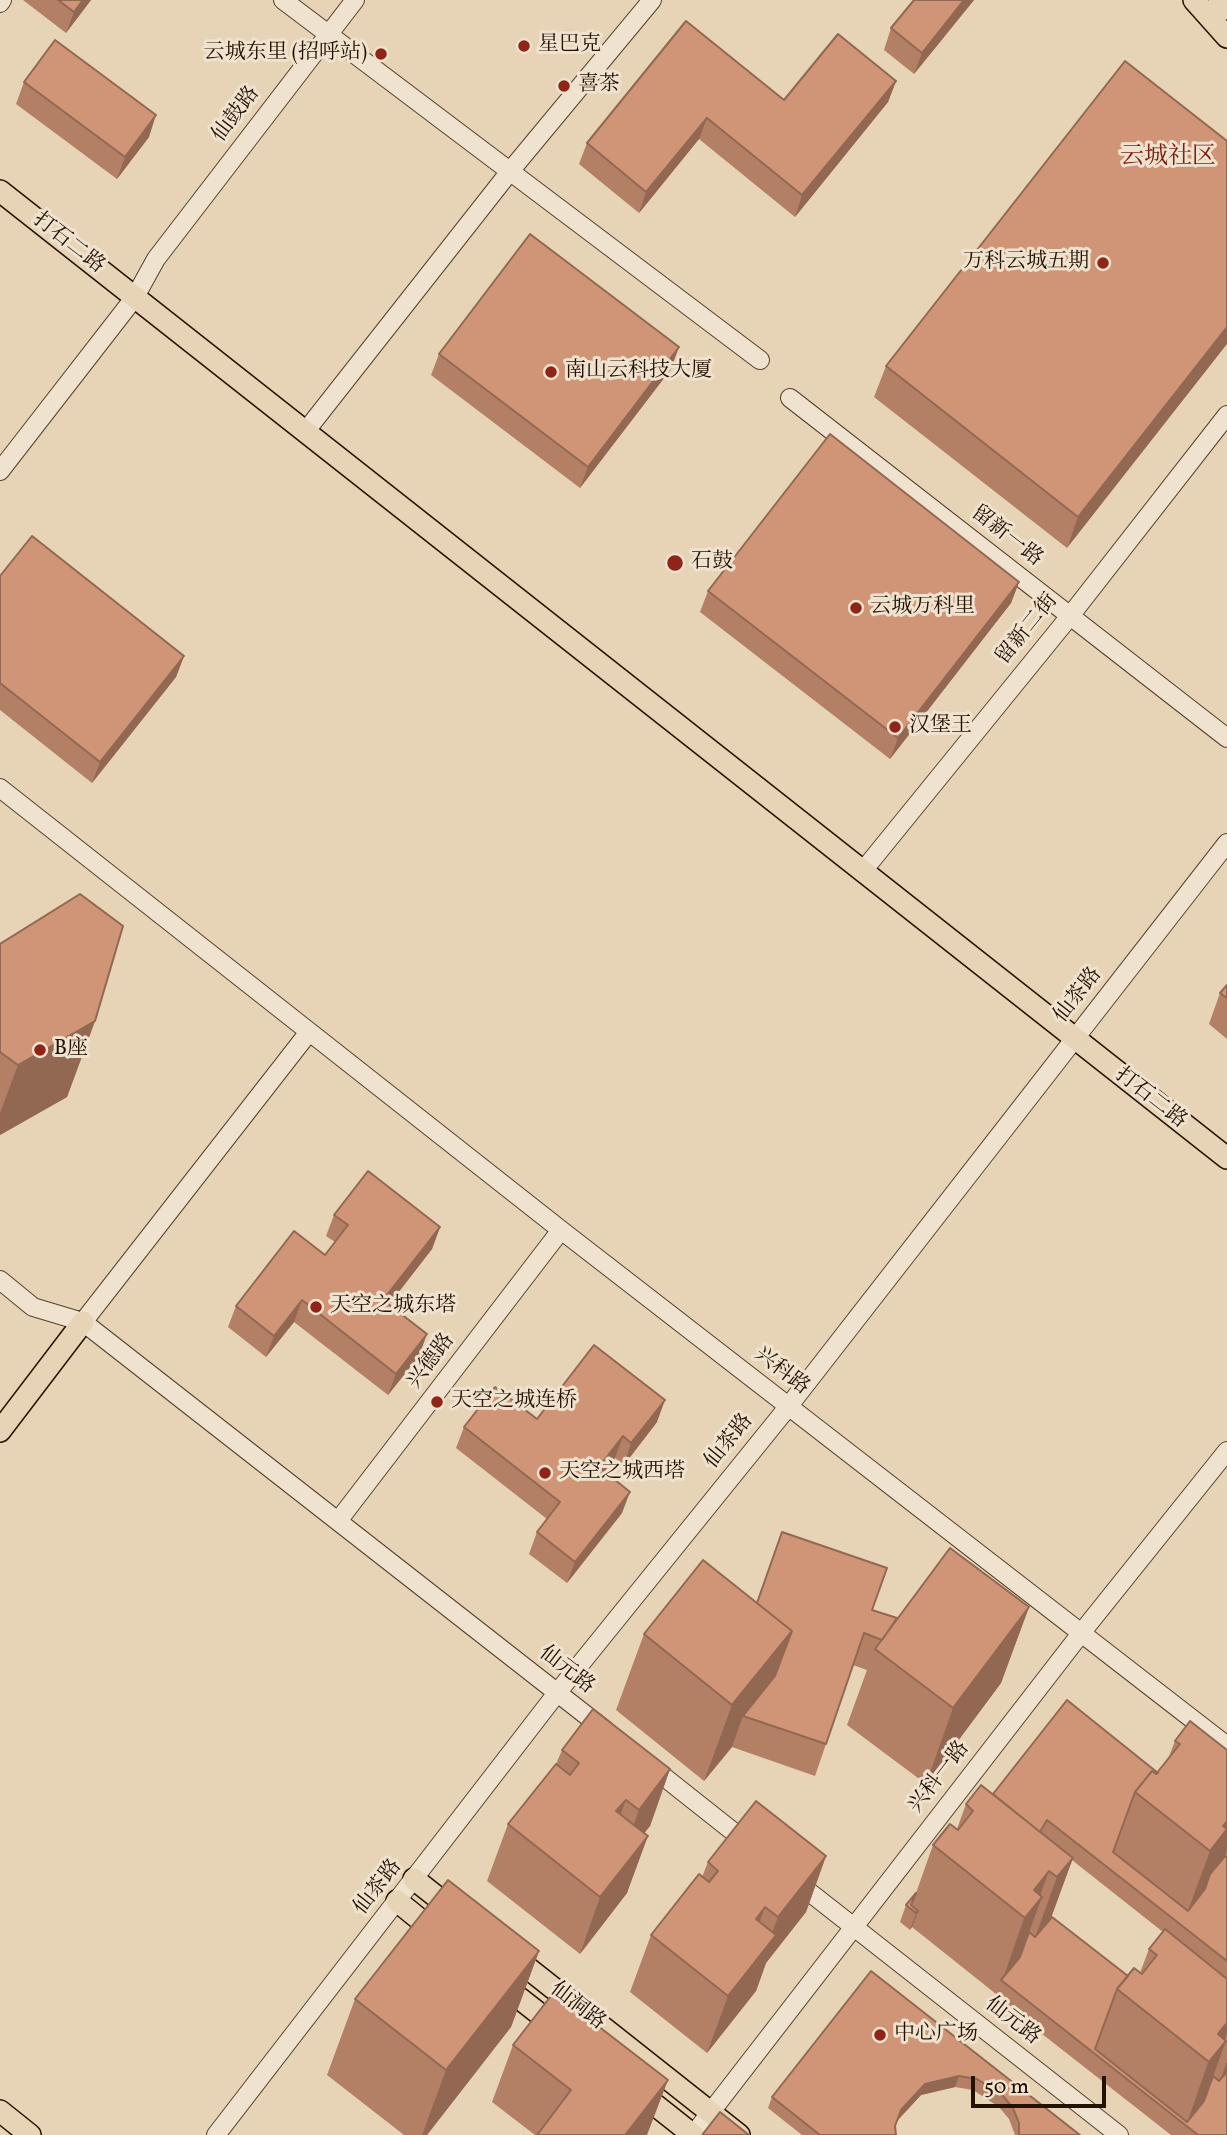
<!DOCTYPE html>
<html>
<head>
<meta charset="utf-8">
<style>
  body { margin:0 }
  #map { position:relative; width:1227px; height:2135px; overflow:hidden; background:#e7d3b5; font-family:Vollkorn,serif }
  canvas { display:block }
  .scale { position:absolute; left:971px; top:2076px; width:135px; height:32px; box-sizing:border-box; border:4px solid #251100; border-top:0; padding-left:9px; font-size:21px; line-height:24px; white-space:nowrap; color:#251100; -webkit-text-stroke:5px #efe2cf; paint-order:stroke }
</style>
</head>
<body>
<div id="map">
<canvas width="1227" height="2135"></canvas>
<div class="scale">50 m</div>
</div>
<script>
const ctx = document.querySelector('canvas').getContext('2d');
ctx.lineJoin = 'round';
function shape(rows) {
  const path = new Path2D();
  for (const r of rows) {
    path.moveTo(r[0], r[1]);
    for (let i = 2; i < r.length; i += 2) path.lineTo(r[i], r[i + 1]);
  }
  return path;
}
function stroke(path, color, width, dash) {
  ctx.strokeStyle = color;
  ctx.lineWidth = width;
  ctx.lineCap = dash ? 'butt' : 'round';
  ctx.setLineDash(dash || []);
  ctx.stroke(path);
}
function fill(path, color) {
  ctx.fillStyle = color;
  ctx.fill(path, 'evenodd');
}
function drawText(font, color, halo, rows, align = 'center') {
  ctx.font = font + ' Vollkorn,"Noto Serif SC",serif';
  ctx.lineWidth = 6;
  ctx.setLineDash([]);
  ctx.textBaseline = 'middle';
  ctx.strokeStyle = halo;
  ctx.fillStyle = color;
  for (const [text, x, y, turn = 0] of rows) {
    ctx.save();
    ctx.translate(x, y);
    ctx.rotate((+turn || 0) * Math.PI / 180);
    ctx.textAlign = isNaN(turn) ? turn : align;
    if (halo) ctx.strokeText(text, 0, 0);
    ctx.fillText(text, 0, 0);
    ctx.restore();
  }
}
const minor = shape([
  [283,0,760,360],
  [0,3,2,0],
  [790,398,1227,738],
  [305,432,511,170,652,0],
  [0,471,135,297,156,259,355,0],
  [0,788,561,1230,1227,1746],
  [862,872,1070,616,1227,415],
  [0,1280,33,1307,83,1322,605,1730],
  [83,1322,309,1032],
  [338,1521,561,1230],
  [649,1765,750,1845],
  [794,1880,1119,2135],
  [216,2135,557,1693,788,1407,1227,843],
  [693,2135,1082,1632,1227,1451]
]);
const major = shape([
  [1194,0,1227,37],
  [1219,0,1227,9],
  [0,191,1227,1158],
  [0,1431,83,1322],
  [414,1879,457,1913],
  [397,1901,439,1935],
  [510,1954,739,2135],
  [500,1983,560,2030],
  [635,2089,693,2135],
  [0,2111,30,2135]
]);
stroke(minor, '#56422d', 20);
stroke(major, '#251100', 24);
stroke(minor, '#efe2cf', 18);
stroke(major, '#e7d3b5', 21);
fill(shape([
  [23,0,91,0,66,33],
  [914,0,974,0,914,74,884,50,891,28],
  [896,81,888,102,795,217,699,139,639,213,579,164,587,143,784,100],
  [24,82,149,137,117,179,16,104],
  [1227,141,1067,548,874,397,886,366],
  [439,354,671,369,580,488,431,375],
  [0,576,184,656,176,677,92,783,0,710],
  [1019,582,1011,603,890,759,700,612,708,591],
  [0,944,95,1021,67,1097,0,1135],
  [1227,985,1227,1039,1209,1024,1220,993],
  [334,1215,440,1227,432,1249,389,1305,419,1356,388,1395,294,1322,266,1357,228,1327,236,1306,325,1255,335,1242,326,1236],
  [537,1419,657,1422,624,1465,615,1458,604,1471,622,1513,567,1583,529,1554,537,1532,547,1519,456,1448,464,1427],
  [782,1532,872,1610,897,1618,1029,1607,1001,1683,926,1784,847,1725,867,1670,853,1665,815,1776,732,1747,704,1781,616,1710,644,1634,757,1603],
  [1175,1741,1227,1750,1227,2135,1171,2135,995,1997,996,1994,912,1927,910,1930,900,1922,906,1905,916,1893,933,1845,957,1829,966,1804,993,1794,1158,1773,1168,1759],
  [1072,1860,1163,1932,1149,1949,1140,1973,1128,1976,1051,1918],
  [562,1750,670,1769,650,1826,644,1833,627,1893,580,1954,487,1881,508,1824,556,1764],
  [826,1856,806,1912,766,1963,756,1991,707,2053,630,1992,651,1935,702,1877,708,1862],
  [539,1951,511,2027,427,2135,404,2135,327,2075,355,1999],
  [871,1971,1080,2135,1015,2135,1009,2119,999,2107,973,2090,955,2087,921,2095,897,2121,895,2126,896,2135,802,2135,768,2108,772,2097],
  [513,2045,647,2135,535,2135,492,2102]
]), '#b38065');
fill(shape([
  [83,0,91,0,66,33,74,12],
  [964,0,974,0,914,74,922,53],
  [896,81,888,102,795,217,802,195],
  [156,115,149,137,117,179,125,157],
  [707,118,699,139,639,213,646,192],
  [1227,327,1227,344,1067,548,1078,517],
  [679,347,671,369,580,488,588,467],
  [1019,582,1011,603,890,759,898,738],
  [184,656,176,677,92,783,100,762],
  [95,1021,67,1097,0,1135,0,1113,18,1065],
  [440,1227,432,1249,375,1322,383,1300],
  [302,1300,294,1322,266,1357,274,1336],
  [427,1334,419,1356,388,1395,396,1374],
  [665,1400,657,1422,624,1465,631,1443],
  [623,1436,615,1458,591,1489,599,1467],
  [630,1492,622,1513,567,1583,575,1562],
  [1029,1607,1001,1683,926,1784,953,1708],
  [792,1631,764,1707,743,1716,732,1747,704,1781,732,1705],
  [670,1769,650,1826,618,1867,639,1810],
  [626,1800,605,1856,616,1811],
  [1227,1821,1227,1850,1219,1873,1199,1906,1182,1927,1210,1851,1223,1826],
  [648,1836,627,1893,580,1954,600,1897],
  [826,1856,806,1912,766,1963,756,1991,707,2053,728,1996,767,1946,778,1917],
  [1073,1858,1045,1934,1029,1954,1057,1877],
  [1049,1871,1038,1901,1042,1897,1014,1973,1002,1981,1034,1890],
  [765,1907,744,1964,756,1919],
  [918,1911,912,1927,910,1930,916,1913],
  [539,1951,511,2027,427,2135,422,2135,446,2070],
  [1227,2023,1227,2033,1222,2046,1226,2041,1198,2117,1186,2126,1218,2034],
  [1227,2061,1227,2081,1214,2098],
  [959,2076,955,2087,921,2095,897,2121,901,2110,925,2084],
  [668,2080,647,2135,625,2135]
]), '#926853');
const building = shape([
  [58,0,83,0,74,12,58,0],
  [914,0,964,0,922,53,891,28,914,0],
  [686,21,784,100,838,34,896,81,802,195,707,118,646,192,587,143,686,21],
  [55,40,156,115,125,157,24,82,55,40],
  [1125,61,1227,141,1227,327,1078,517,886,366,1125,61],
  [530,234,679,347,588,467,439,354,530,234],
  [830,434,1019,582,898,738,708,591,830,434],
  [32,536,184,656,100,762,0,683,0,576,32,536],
  [80,894,123,926,95,1021,18,1065,0,1052,0,944,80,894],
  [1227,985,1227,998,1220,993,1227,985],
  [368,1171,440,1227,383,1300,427,1334,396,1374,302,1300,274,1336,236,1306,294,1231,325,1255,348,1225,334,1215,368,1171],
  [594,1345,665,1400,631,1443,623,1436,599,1467,630,1492,575,1562,537,1532,560,1502,464,1427,495,1387,537,1419,594,1345],
  [782,1532,887,1568,872,1610,897,1618,882,1640,864,1633,826,1744,743,1716,775,1676,792,1631,757,1603,782,1532],
  [950,1548,1029,1607,953,1708,875,1649,950,1548],
  [703,1560,792,1631,732,1705,644,1634,703,1560],
  [1067,1700,1158,1773,1156,1774,1152,1771,1135,1792,1113,1852,1188,1911,1205,1889,1210,1874,1225,1856,1227,1858,1227,1961,1047,1820,1040,1832,993,1794,1067,1700],
  [593,1709,670,1769,639,1810,626,1800,616,1811,648,1836,600,1897,508,1824,556,1764,570,1775,579,1763,562,1750,593,1709],
  [1190,1721,1227,1750,1227,1821,1223,1826,1227,1829,1210,1851,1135,1792,1152,1771,1156,1774,1180,1744,1175,1741,1190,1721],
  [981,1785,1073,1858,1057,1877,1049,1871,1034,1890,1042,1897,1025,1918,933,1845,950,1824,958,1830,973,1811,966,1804,981,1785],
  [756,1801,826,1856,778,1917,765,1907,756,1919,776,1935,728,1996,651,1935,699,1874,709,1882,718,1871,708,1862,756,1801],
  [448,1880,539,1951,446,2070,355,1999,448,1880],
  [916,1893,911,1905,918,1911,916,1913,906,1905,916,1893],
  [1052,1917,1128,1976,1117,1989,1095,2049,1187,2122,1204,2101,1213,2076,1219,2081,1227,2072,1227,2135,1198,2135,1001,1980,1020,1957,1029,1932,1035,1937,1052,1917],
  [1165,1929,1227,1979,1227,2023,1218,2034,1226,2041,1209,2062,1117,1989,1134,1968,1142,1974,1157,1955,1149,1949,1165,1929],
  [871,1971,1080,2135,1019,2135,1019,2123,1013,2108,1003,2096,977,2079,959,2076,925,2084,901,2110,895,2126,896,2135,820,2135,772,2097,871,1971],
  [554,1992,668,2080,625,2135,537,2135,571,2090,513,2045,554,1992],
  [720,2112,749,2135,702,2135,720,2112]
]);
fill(building, '#d09576');
stroke(building, '#926853', 2);
for (const [x, y, r, color] of [
  [524,46,7,"#8f2418"],
  [381,54,7,"#8f2418"],
  [564,86,7,"#8f2418"],
  [1103,263,7,"#8f2418"],
  [551,372,7,"#8f2418"],
  [675,563,9,"#8f2418"],
  [856,608,7,"#8f2418"],
  [895,727,7,"#8f2418"],
  [40,1050,7,"#8f2418"],
  [316,1307,7,"#8f2418"],
  [437,1402,7,"#8f2418"],
  [545,1473,7,"#8f2418"],
  [880,2035,7,"#8f2418"]
]) {
  const dot = new Path2D();
  dot.arc(x, y, r, 0, 2 * Math.PI);
  ctx.fillStyle = color;
  ctx.fill(dot);
  stroke(dot, '#efe2cf', 2.5);
}
drawText('21px', '#251100', '#efe2cf', [
  ["星巴克",538,46],
  ["云城东里 (招呼站)",367,54,"right"],
  ["喜茶",578,86],
  ["万科云城五期",1089,263,"right"],
  ["南山云科技大厦",565,372],
  ["石鼓",691,563],
  ["云城万科里",870,608],
  ["汉堡王",909,727],
  ["B座",54,1050],
  ["天空之城东塔",330,1307],
  ["天空之城连桥",451,1402],
  ["天空之城西塔",559,1473],
  ["中心广场",894,2035]
], 'left');
drawText('21px', '#251100', '#efe2cf', [
  ["仙鼓路",237,115,-53],
  ["打石二路",68,244,38],
  ["留新一路",1006,537,38],
  ["留新二街",1028,630,-51],
  ["仙茶路",1079,996,-52],
  ["打石二路",1150,1099,38],
  ["兴德路",432,1362,-53],
  ["兴科路",781,1372,38],
  ["仙茶路",730,1442,-51],
  ["仙元路",566,1671,38],
  ["兴科一路",940,1778,-52],
  ["仙茶路",379,1888,-52],
  ["仙洞路",577,2007,38],
  ["仙元路",1012,2022,38]
]);
drawText('24px', '#7a1f14', '#efe2cf', [
  ["云城社区",1168,159]
]);
</script>
</body>
</html>
